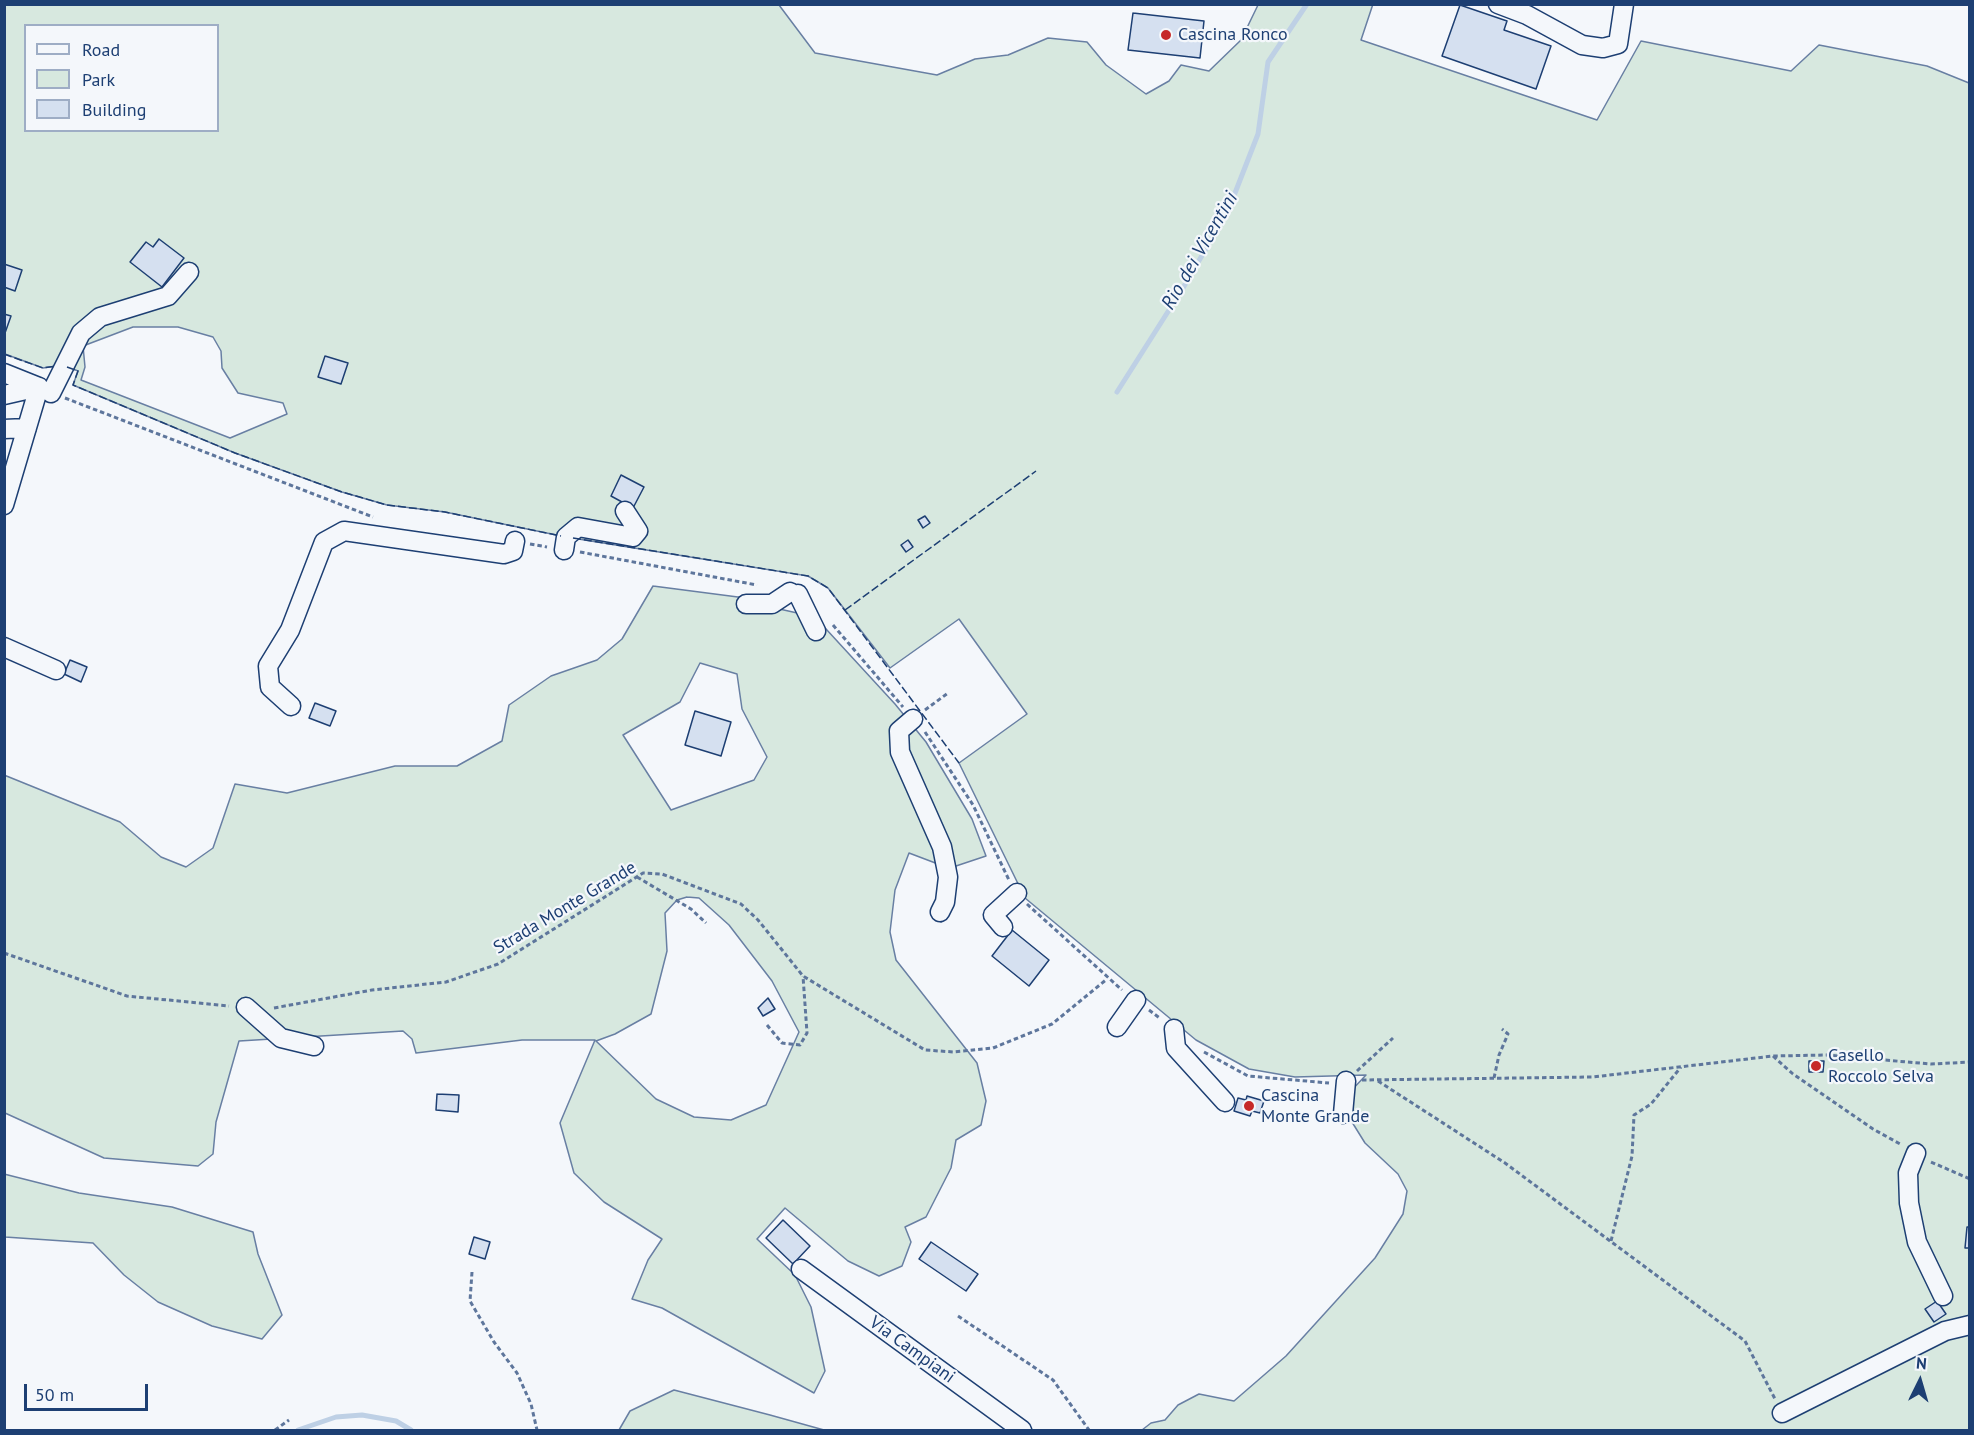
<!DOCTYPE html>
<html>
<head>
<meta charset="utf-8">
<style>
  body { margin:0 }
  #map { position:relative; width:1974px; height:1435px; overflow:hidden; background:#f4f7fb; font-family:"PT Sans",sans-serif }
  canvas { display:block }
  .frame { position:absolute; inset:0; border:6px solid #1d3f73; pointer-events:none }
  .legend { position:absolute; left:24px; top:24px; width:195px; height:108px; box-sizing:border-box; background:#f4f7fb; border:2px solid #9eadc5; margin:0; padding:8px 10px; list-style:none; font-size:18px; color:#1d3f73 }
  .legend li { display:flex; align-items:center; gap:12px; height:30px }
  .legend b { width:30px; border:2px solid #9eadc5 }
  .north { position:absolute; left:1890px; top:1351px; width:60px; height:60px; -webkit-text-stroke:4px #f4f7fb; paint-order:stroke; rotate:5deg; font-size:16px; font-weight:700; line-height:24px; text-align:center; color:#1d3f73 }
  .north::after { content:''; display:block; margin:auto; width:21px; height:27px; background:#1d3f73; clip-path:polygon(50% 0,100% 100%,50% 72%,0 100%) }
  .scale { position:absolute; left:24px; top:1384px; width:124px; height:27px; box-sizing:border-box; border:3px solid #1d3f73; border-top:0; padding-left:8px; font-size:18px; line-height:21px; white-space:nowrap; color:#1d3f73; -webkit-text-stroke:4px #f4f7fb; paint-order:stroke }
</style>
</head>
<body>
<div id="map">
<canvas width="1974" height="1435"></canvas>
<div class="frame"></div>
<ul class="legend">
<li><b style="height:8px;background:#f4f7fb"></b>Road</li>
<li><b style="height:16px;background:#d7e8df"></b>Park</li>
<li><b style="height:16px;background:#d5e0f0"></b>Building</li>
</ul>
<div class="north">N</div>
<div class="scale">50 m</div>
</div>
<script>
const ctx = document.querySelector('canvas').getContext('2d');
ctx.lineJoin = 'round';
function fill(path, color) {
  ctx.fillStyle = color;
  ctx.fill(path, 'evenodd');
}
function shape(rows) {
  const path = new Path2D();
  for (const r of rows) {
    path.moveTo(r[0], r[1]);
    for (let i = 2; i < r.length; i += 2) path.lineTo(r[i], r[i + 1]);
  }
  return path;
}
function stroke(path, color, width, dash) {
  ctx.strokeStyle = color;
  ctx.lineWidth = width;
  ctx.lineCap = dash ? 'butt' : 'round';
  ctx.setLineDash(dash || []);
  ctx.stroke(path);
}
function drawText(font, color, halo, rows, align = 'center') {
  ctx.font = font + ' "PT Sans",sans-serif';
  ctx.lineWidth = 4.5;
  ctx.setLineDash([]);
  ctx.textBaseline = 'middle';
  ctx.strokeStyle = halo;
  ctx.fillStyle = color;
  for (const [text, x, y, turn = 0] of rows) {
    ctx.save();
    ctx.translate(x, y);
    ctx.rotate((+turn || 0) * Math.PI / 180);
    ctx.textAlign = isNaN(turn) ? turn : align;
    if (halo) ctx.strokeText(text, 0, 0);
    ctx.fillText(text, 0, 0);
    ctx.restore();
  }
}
const green = shape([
  [1373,4,1361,40,1597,120,1641,41,1791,71,1819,45,1927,66,1969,83,1969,1430,1142,1430,1151,1423,1165,1420,1178,1405,1199,1394,1234,1401,1286,1356,1375,1258,1403,1214,1407,1191,1398,1174,1365,1143,1347,1114,1349,1093,1366,1075,1295,1077,1249,1069,1196,1040,1025,898,959,763,1027,714,959,619,890,668,828,588,808,576,566,537,445,512,387,505,342,492,235,453,73,385,78,371,63,365,43,368,5,354,4,5,779,5,815,53,937,75,975,59,1008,55,1048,38,1087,42,1106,65,1146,94,1169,81,1181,65,1209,71,1241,40,1258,5,1373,4],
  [26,26,218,26,218,130,26,130,26,26],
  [133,327,178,327,213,337,221,351,222,368,238,393,283,403,287,414,230,438,81,380,85,367,83,346,133,327],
  [653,586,761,600,775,608,815,617,895,704,926,742,972,819,986,856,956,866,951,905,941,922,931,914,938,898,941,881,938,864,909,853,895,890,890,932,896,960,977,1063,986,1101,981,1125,956,1140,951,1168,926,1217,905,1227,911,1242,902,1266,879,1276,848,1261,785,1208,757,1239,795,1275,811,1307,825,1371,814,1393,662,1308,632,1299,648,1260,662,1239,604,1202,574,1173,560,1123,595,1040,522,1040,416,1053,412,1039,403,1031,239,1041,216,1122,213,1154,198,1166,104,1158,5,1113,4,775,120,822,161,857,186,867,213,848,235,784,287,793,395,766,457,766,502,741,509,705,551,676,597,660,622,639,653,586],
  [700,663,737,674,742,709,767,757,754,780,671,810,623,735,680,702,700,663],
  [687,897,699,898,729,925,772,981,799,1032,766,1105,731,1120,694,1117,656,1099,596,1041,615,1034,651,1014,667,951,665,913,677,900,687,897],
  [4,1174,79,1193,172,1207,253,1232,258,1254,282,1315,262,1339,212,1326,158,1302,124,1275,93,1243,5,1237,4,1174],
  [674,1390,770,1415,824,1430,619,1430,630,1411,674,1390]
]);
fill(green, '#d7e8df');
stroke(green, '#687fa3', 1.5);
stroke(shape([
  [1117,392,1183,288,1228,211,1258,134,1268,62,1307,4],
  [298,1430,336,1417,362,1415,396,1421,411,1430]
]), '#bed0e5', 5);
const building = shape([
  [1460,5,1507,21,1504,30,1551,46,1536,89,1442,56,1460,5],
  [1133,13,1204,21,1200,58,1128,50,1133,13],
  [159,239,184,258,162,287,130,262,146,242,153,247,159,239],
  [4,264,22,270,15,291,4,287,4,264],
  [4,314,11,316,5,333,4,332,4,314],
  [325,356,348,363,341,384,318,377,325,356],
  [621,475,644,487,633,508,611,496,621,475],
  [925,516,930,523,923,528,918,520,925,516],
  [908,540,913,547,906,552,901,545,908,540],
  [70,660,87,667,81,682,64,674,70,660],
  [315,703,336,711,330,726,309,718,315,703],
  [695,711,731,722,721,756,685,745,695,711],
  [1012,930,1049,960,1029,986,992,956,1012,930],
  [768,998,775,1009,763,1016,758,1008,768,998],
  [1809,1061,1824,1061,1823,1072,1809,1072,1809,1061],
  [437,1094,459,1095,458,1112,436,1110,437,1094],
  [1247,1096,1264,1101,1260,1113,1252,1111,1250,1116,1234,1111,1238,1098,1246,1100,1247,1096],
  [783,1220,810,1246,793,1264,766,1238,783,1220],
  [1967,1227,1970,1227,1970,1248,1965,1248,1967,1227],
  [474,1237,490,1242,485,1259,469,1254,474,1237],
  [931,1242,978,1274,966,1291,919,1259,931,1242],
  [1937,1301,1946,1314,1934,1322,1925,1309,1937,1301]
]);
fill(building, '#d5e0f0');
stroke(building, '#1d3f73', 1.5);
const minor = shape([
  [1498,4,1527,15,1582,45,1603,48,1618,44,1624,4],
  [4,373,39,387],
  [51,393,81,333,100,317,168,296,189,272],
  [4,395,39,387],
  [4,429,27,428],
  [4,505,39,387],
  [564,550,566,537,578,527,633,537,638,531,625,511],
  [798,594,816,631],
  [746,604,772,604,790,592],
  [4,647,56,670],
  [291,706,270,687,268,666,290,630,324,542,344,531,504,554,513,551,515,541],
  [913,719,899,731,900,752,942,847,948,877,945,902,940,912],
  [1003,927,993,915,1017,893],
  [246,1007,281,1038,314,1046],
  [1117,1027,1136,1000],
  [1174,1029,1176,1048,1225,1102],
  [1343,1114,1346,1081],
  [1916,1153,1908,1173,1909,1203,1917,1242,1943,1296],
  [801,1269,1022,1430],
  [1782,1413,1945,1331,1970,1325]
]);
stroke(minor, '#1d3f73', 21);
stroke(shape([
  [65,398,373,517],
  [530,544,547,547],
  [580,552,757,585],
  [833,625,903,707],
  [925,710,948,693],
  [925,732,973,805,1009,880],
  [637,877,691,909,706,923],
  [1027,904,1122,990],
  [4,953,127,996,229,1006],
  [274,1008,372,990,446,982,498,964,643,873,662,874,741,904,758,920,803,976,925,1050,954,1052,993,1048,1052,1024,1107,979],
  [1149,1010,1161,1019],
  [767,1025,782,1043,800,1045,807,1033,803,976],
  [1204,1052,1248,1076,1329,1083],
  [1773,1056,1793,1074,1873,1129,1902,1145],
  [1357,1071,1393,1038],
  [1494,1078,1499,1055,1508,1034,1502,1029],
  [1362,1080,1593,1077,1773,1056,1826,1055,1931,1064,1970,1062],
  [1378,1081,1505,1163,1745,1341,1775,1399],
  [1931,1162,1970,1179],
  [1611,1241,1632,1156,1634,1115,1651,1104,1681,1067],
  [472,1272,470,1301,494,1342,517,1373,531,1404,537,1430],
  [958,1316,1053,1380,1089,1430],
  [275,1430,289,1420]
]), '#5e769c', 3, [4.5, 3]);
stroke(minor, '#f4f7fb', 18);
stroke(shape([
  [4,354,43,368,56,366],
  [67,367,78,371,73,385,235,453,342,492,387,505,445,512,561,536],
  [573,538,808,576,828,588,959,763],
  [845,610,1036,471]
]), '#1d3f73', 1.5, [8, 3]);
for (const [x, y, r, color] of [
  [1166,35,6,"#c62828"],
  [1816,1066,6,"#c62828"],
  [1249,1106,6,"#c62828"]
]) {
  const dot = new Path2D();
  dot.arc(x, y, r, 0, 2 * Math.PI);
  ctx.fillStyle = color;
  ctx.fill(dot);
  stroke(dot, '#f4f7fb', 2);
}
drawText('18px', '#1d3f73', '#f4f7fb', [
  ["Cascina Ronco",1178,35],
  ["Casello",1828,1056],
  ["Roccolo Selva",1828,1077],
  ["Cascina",1261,1096],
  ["Monte Grande",1261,1117]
], 'left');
drawText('18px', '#1d3f73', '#f4f7fb', [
  ["Strada Monte Grande",565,908,-31],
  ["Via Campiani",912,1350,36]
]);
drawText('italic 20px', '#1d3f73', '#f4f7fb', [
  ["Rio dei Vicentini",1200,251,-60]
]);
</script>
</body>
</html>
